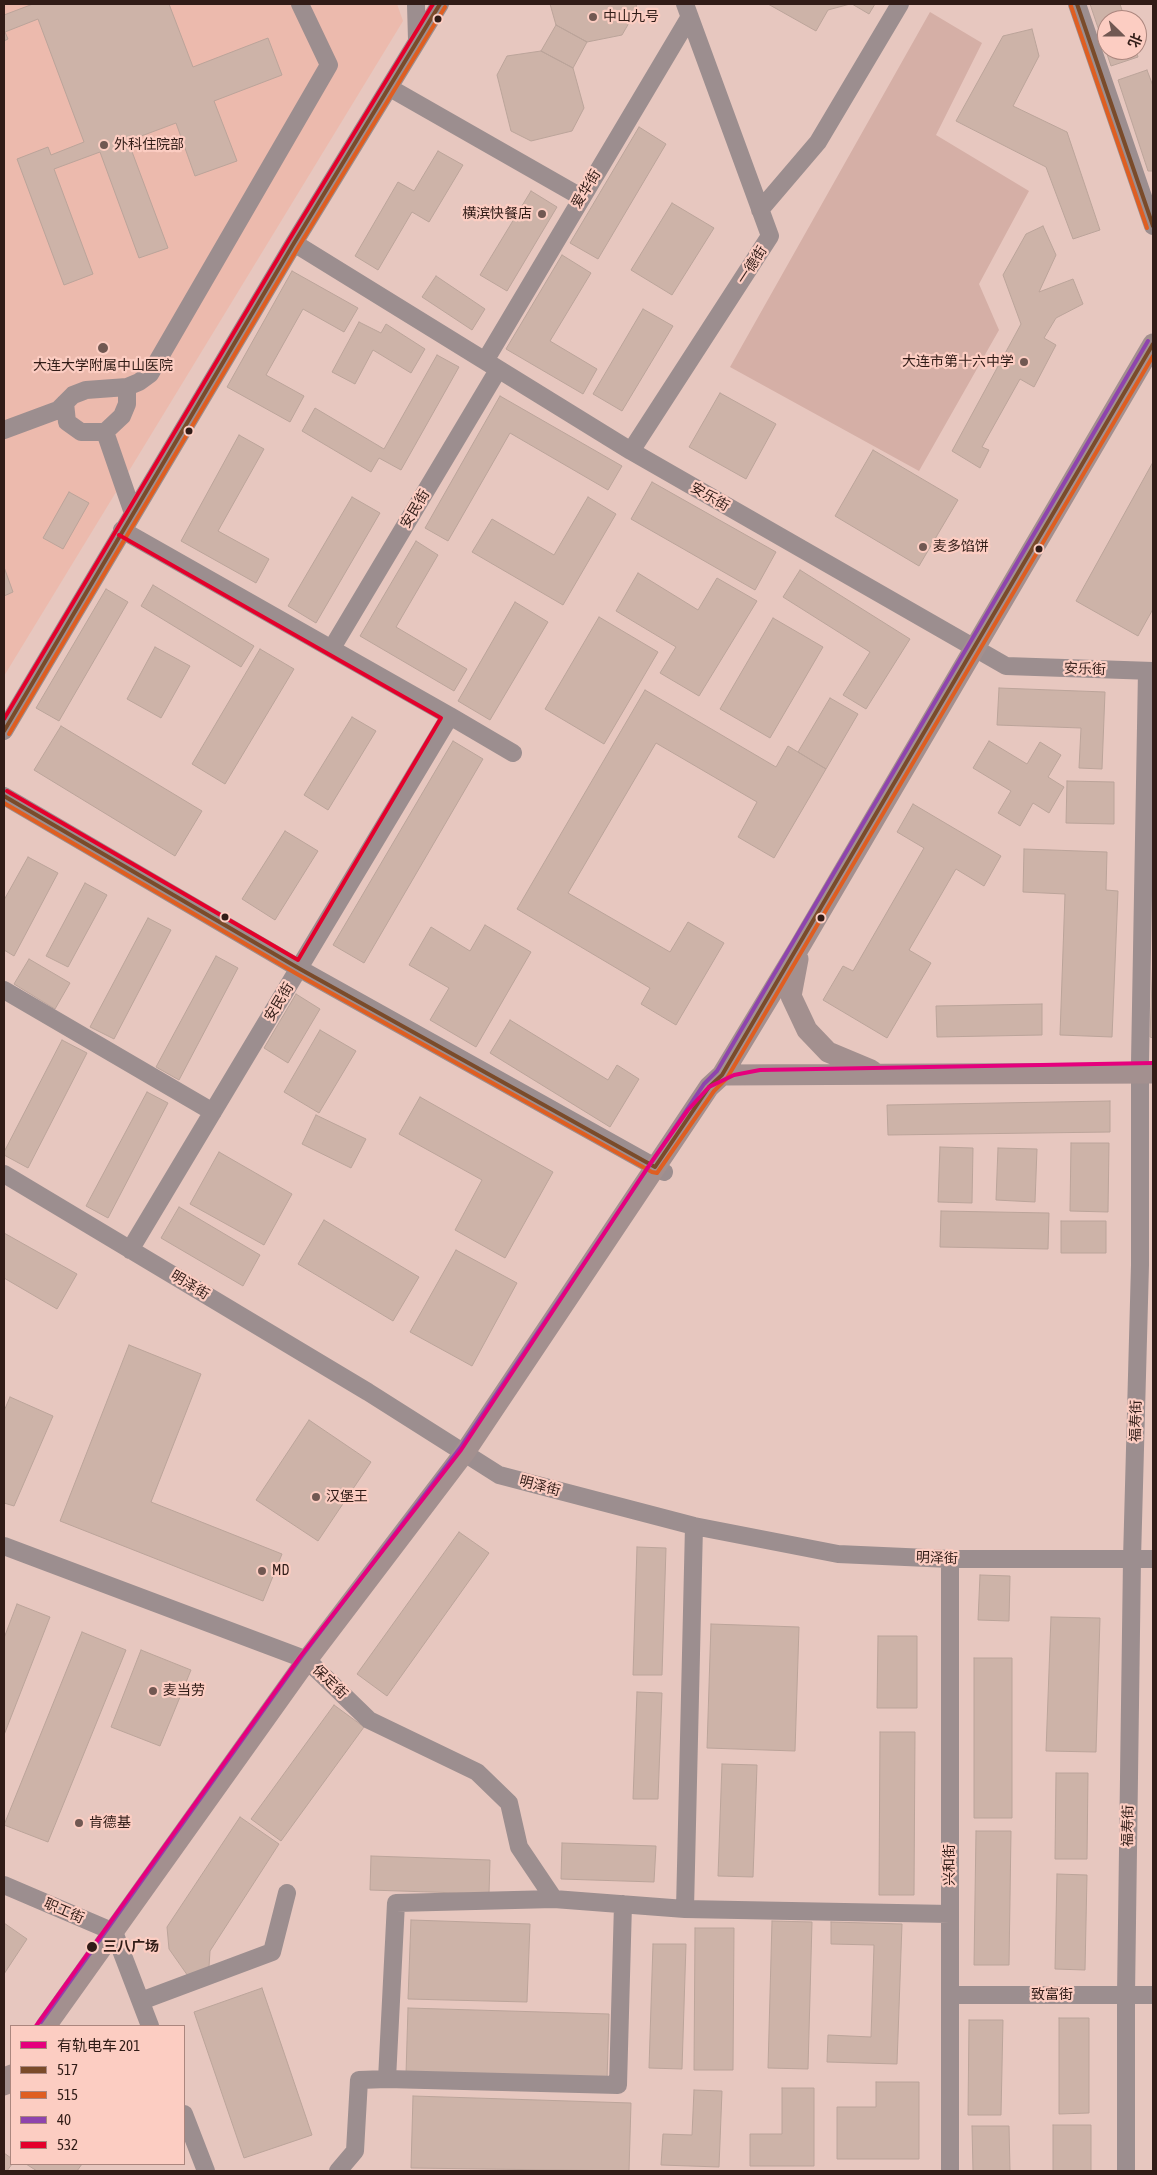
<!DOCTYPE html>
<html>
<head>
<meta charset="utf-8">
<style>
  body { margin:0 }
  #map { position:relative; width:1157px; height:2175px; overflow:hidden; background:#e7c7bf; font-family:"Asap Condensed","Noto Sans SC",sans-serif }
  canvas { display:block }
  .frame { position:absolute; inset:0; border:5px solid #311c17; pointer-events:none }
  .legend { position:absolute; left:10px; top:2025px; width:175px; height:140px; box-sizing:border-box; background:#fccdc2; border:1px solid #ab867e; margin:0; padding:6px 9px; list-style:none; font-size:15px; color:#311c17 }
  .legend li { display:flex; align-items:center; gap:10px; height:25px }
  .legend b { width:25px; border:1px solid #ab867e }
  .north { position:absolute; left:1097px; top:10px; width:50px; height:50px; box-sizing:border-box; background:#fccdc2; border:1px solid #ab867e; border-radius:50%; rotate:112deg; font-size:14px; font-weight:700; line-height:20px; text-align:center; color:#311c17 }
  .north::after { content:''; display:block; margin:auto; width:18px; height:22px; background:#715852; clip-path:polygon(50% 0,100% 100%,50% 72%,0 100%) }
</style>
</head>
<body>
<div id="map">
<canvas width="1157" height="2175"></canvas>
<div class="frame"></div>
<ul class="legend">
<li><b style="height:6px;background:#e5007d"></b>有轨电车 201</li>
<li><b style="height:6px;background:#7a4b2a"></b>517</li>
<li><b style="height:6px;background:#df5e21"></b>515</li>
<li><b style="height:6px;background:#8e44ad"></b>40</li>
<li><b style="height:6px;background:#e4002b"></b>532</li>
</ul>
<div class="north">北</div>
</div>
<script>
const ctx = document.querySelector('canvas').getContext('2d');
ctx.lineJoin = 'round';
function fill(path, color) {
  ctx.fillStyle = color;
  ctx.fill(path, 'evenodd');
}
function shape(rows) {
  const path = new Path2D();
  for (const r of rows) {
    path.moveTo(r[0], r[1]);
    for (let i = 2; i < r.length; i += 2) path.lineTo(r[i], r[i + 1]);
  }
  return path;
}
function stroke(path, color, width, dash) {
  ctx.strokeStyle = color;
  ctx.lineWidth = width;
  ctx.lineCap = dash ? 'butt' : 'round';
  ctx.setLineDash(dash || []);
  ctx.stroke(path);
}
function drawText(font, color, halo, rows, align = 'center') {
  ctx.font = font + ' "Asap Condensed","Noto Sans SC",sans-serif';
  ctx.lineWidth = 4.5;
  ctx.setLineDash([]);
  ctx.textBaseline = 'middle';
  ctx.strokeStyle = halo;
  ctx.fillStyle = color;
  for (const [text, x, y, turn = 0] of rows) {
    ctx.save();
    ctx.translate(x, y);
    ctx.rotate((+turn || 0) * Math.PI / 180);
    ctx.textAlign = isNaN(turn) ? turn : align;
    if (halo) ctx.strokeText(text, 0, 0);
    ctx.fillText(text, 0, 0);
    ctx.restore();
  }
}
fill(shape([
  [4,4,397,4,403,21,4,676]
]), '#ecbaad');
fill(shape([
  [930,12,982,43,936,135,1029,191,979,284,999,330,919,471,730,367]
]), '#d5afa6');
const building = shape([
  [33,4,169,4,193,67,268,38,282,75,214,101,237,161,195,176,176,123,128,141,168,248,139,258,100,152,54,169,93,274,64,285,17,159,48,147,51,155,84,142,38,19,5,32,8,39,4,41,4,15,33,4],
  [550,4,636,4,637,9,622,35,587,42,556,25,550,4],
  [768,4,850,4,828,10,816,31,768,4],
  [852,4,875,4,869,14,852,4],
  [1090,4,1120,4,1125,20,1107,20,1107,50,1136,50,1138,57,1111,66,1090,4],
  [556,25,587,42,573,68,541,51,556,25],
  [1032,29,1039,56,1013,106,1067,132,1100,230,1073,239,1046,167,956,121,1003,36,1032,29],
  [541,51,573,68,584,108,572,131,531,141,511,131,497,75,507,56,541,51],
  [1147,70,1153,86,1153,171,1148,171,1118,80,1147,70],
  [639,127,666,144,598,259,570,243,639,127],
  [438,151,463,165,429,222,412,212,378,270,355,256,398,182,414,191,438,151],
  [531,191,557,207,507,291,480,275,531,191],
  [672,203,714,228,672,295,631,270,672,203],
  [1043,226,1056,255,1039,292,1073,279,1083,304,1056,318,1044,338,1056,345,1034,387,1020,379,982,447,989,450,980,468,952,451,1021,324,1003,275,1026,234,1043,226],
  [562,255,591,273,550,341,597,369,583,394,506,349,562,255],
  [292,271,358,308,344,332,303,309,266,375,304,396,290,422,227,387,292,271],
  [436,276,485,309,472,330,422,297,436,276],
  [643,309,673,326,622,411,593,394,643,309],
  [359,322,381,333,386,324,425,349,411,373,373,350,355,384,332,372,359,322],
  [437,355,459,367,401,470,379,458,371,472,302,431,315,408,384,449,437,355],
  [720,393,776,424,746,479,689,447,720,393],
  [500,396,622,466,608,490,510,433,448,541,425,528,500,396],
  [239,435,264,449,218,531,269,559,256,583,181,541,239,435],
  [873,450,958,500,919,566,835,516,873,450],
  [1153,462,1153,609,1138,636,1076,601,1153,462],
  [652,482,776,552,755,590,631,519,652,482],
  [69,492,89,503,63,549,43,538,69,492],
  [352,497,380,513,316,623,288,606,352,497],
  [588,497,616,514,563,605,472,552,492,519,554,555,588,497],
  [416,541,438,555,396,627,467,669,454,691,360,636,416,541],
  [4,567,13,592,4,596,4,567],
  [800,570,910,639,866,709,843,695,870,652,783,597,800,570],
  [638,573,698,610,717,578,757,601,699,696,660,673,676,647,616,611,638,573],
  [153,585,254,646,241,667,141,606,153,585],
  [106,589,128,602,59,721,36,708,106,589],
  [515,602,548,622,490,720,458,701,515,602],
  [599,617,658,652,604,744,545,709,599,617],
  [773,618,823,647,770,738,720,709,773,618],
  [155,647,190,666,161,718,127,699,155,647],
  [260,649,294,669,225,784,192,764,260,649],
  [999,688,1105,692,1102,769,1079,768,1081,728,997,725,999,688],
  [645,690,776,767,788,746,826,769,774,858,738,837,757,802,656,743,568,893,670,952,688,922,724,943,676,1025,641,1004,650,988,517,909,645,690],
  [830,698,858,714,826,769,798,752,830,698],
  [352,717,376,731,328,810,304,795,352,717],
  [61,726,202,811,175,856,34,770,61,726],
  [453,741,483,759,364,963,333,945,453,741],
  [989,741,1027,764,1040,742,1061,755,1048,777,1064,787,1049,813,1033,803,1020,826,998,813,1011,791,973,768,989,741],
  [1067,781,1114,782,1114,824,1066,823,1067,781],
  [913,804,1001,856,984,886,956,869,909,950,931,963,887,1038,823,1000,843,966,853,971,924,848,897,832,913,804],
  [285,831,318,851,275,920,242,899,285,831],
  [1024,849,1107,852,1106,890,1118,891,1112,1037,1060,1035,1065,894,1023,892,1024,849],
  [28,857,58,873,14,956,4,950,4,900,28,857],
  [85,883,107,895,68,967,46,956,85,883],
  [148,918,171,930,114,1039,90,1027,148,918],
  [485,925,531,952,476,1047,430,1020,449,988,409,965,431,927,470,951,485,925],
  [1153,953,1153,1038,1150,1037,1153,953],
  [216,956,238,968,179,1080,156,1067,216,956],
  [29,959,70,983,55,1009,14,984,29,959],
  [296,994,320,1009,288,1063,264,1048,296,994],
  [1042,1004,1042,1035,937,1037,936,1006,1042,1004],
  [510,1020,608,1080,617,1065,639,1079,610,1127,490,1053,510,1020],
  [320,1030,356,1051,319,1113,284,1092,320,1030],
  [62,1040,87,1053,28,1168,4,1155,4,1152,62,1040],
  [147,1092,168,1103,108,1218,86,1206,147,1092],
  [420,1097,553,1172,505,1258,455,1230,482,1180,399,1134,420,1097],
  [1110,1101,1110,1132,888,1135,887,1105,1110,1101],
  [316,1115,366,1139,351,1168,302,1144,316,1115],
  [1071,1143,1109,1143,1108,1212,1070,1211,1071,1143],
  [940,1147,973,1148,972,1203,938,1202,940,1147],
  [998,1148,1037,1149,1035,1202,996,1200,998,1148],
  [219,1152,292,1194,264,1245,190,1204,219,1152],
  [179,1207,260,1255,243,1286,161,1238,179,1207],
  [941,1211,1049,1213,1048,1249,940,1247,941,1211],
  [324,1220,419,1277,393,1321,298,1264,324,1220],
  [1061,1221,1106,1221,1106,1253,1061,1253,1061,1221],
  [4,1233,77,1274,57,1309,4,1278,4,1233],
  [456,1250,517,1283,472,1366,410,1332,456,1250],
  [129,1345,201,1374,151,1502,282,1554,263,1601,60,1521,129,1345],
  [10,1397,53,1416,14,1506,4,1503,4,1411,10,1397],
  [309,1420,371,1462,318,1541,256,1500,309,1420],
  [459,1532,489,1553,387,1696,357,1674,459,1532],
  [637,1547,666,1548,662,1675,633,1675,637,1547],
  [980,1575,1010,1576,1009,1621,978,1620,980,1575],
  [17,1604,50,1617,4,1735,4,1638,17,1604],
  [1051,1617,1100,1618,1096,1752,1046,1751,1051,1617],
  [711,1624,799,1627,795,1751,707,1748,711,1624],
  [82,1632,126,1650,48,1842,4,1825,82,1632],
  [878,1636,917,1636,917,1708,877,1708,878,1636],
  [141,1650,191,1670,160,1746,111,1727,141,1650],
  [974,1658,1012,1658,1012,1818,974,1818,974,1658],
  [637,1692,662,1693,658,1799,633,1799,637,1692],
  [334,1705,364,1727,281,1841,251,1819,334,1705],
  [880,1732,915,1732,914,1895,879,1895,880,1732],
  [722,1764,757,1765,753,1877,718,1876,722,1764],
  [1056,1773,1088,1773,1087,1859,1055,1859,1056,1773],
  [240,1817,279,1844,210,1951,209,1967,188,1976,169,1949,167,1927,240,1817],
  [976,1831,1011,1831,1009,1965,974,1965,976,1831],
  [562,1843,656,1846,654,1882,561,1879,562,1843],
  [371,1856,490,1860,489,1894,370,1890,371,1856],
  [1057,1874,1087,1875,1085,1970,1055,1969,1057,1874],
  [411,1920,530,1924,527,2002,408,1999,411,1920],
  [772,1921,812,1922,808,2069,768,2068,772,1921],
  [831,1922,902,1924,897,2064,827,2062,828,2035,871,2037,874,1945,831,1944,831,1922],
  [4,1923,27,1939,4,1974,4,1923],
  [695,1928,734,1928,733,2070,694,2070,695,1928],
  [653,1944,686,1944,682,2069,649,2068,653,1944],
  [262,1988,312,2135,244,2158,194,2012,262,1988],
  [408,2008,609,2014,607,2080,406,2074,408,2008],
  [1059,2018,1089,2018,1089,2113,1059,2114,1059,2018],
  [969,2020,1003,2020,1001,2115,968,2115,969,2020],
  [876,2082,919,2082,919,2159,837,2159,837,2107,876,2107,876,2082],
  [782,2088,814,2088,814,2166,750,2166,750,2134,782,2134,782,2088],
  [694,2090,722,2091,719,2167,661,2165,663,2134,692,2135,694,2090],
  [413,2096,631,2103,629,2171,411,2168,413,2096],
  [1053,2125,1091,2125,1091,2171,1053,2171,1053,2125],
  [972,2126,1009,2126,1010,2171,973,2171,972,2126],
  [4,2153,11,2158,12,2164,7,2171,4,2171,4,2153],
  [26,2164,82,2164,77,2171,37,2171,26,2164]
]);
fill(building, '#cdb3a8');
stroke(building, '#bba49a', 1);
stroke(shape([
  [416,4,417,40],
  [1077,4,1153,226],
  [390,88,581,197],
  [760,210,818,142,900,4],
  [294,243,631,451,1006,666,1153,671],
  [485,361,689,18],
  [65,403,67,422,81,432,105,432,122,416,127,404,127,387],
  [4,430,58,410,73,395,86,390,127,387,139,382,150,374,329,65,300,4],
  [105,432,133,513],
  [631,451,770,236,685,4],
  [122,530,450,716,130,1250],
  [332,648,498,370],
  [450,716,513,753],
  [4,731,294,243,440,4],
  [4,796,300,969,664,1172],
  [4,990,213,1112],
  [4,1174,368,1392,499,1475,694,1526,838,1554,950,1559,1153,1559],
  [4,1546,307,1660,369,1720,477,1772,509,1803,519,1847,554,1899],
  [950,1559,950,2171],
  [4,1885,114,1932,150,2026],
  [685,1909,694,1526],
  [950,1995,1153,1995],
  [141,2001,272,1952,287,1893],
  [387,2079,618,2085,623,1904],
  [184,2114,206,2171],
  [338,2171,355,2151,359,2080,387,2079,396,1903,554,1899,685,1909,950,1914],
  [1126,2171,1126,1995,1132,1559,1140,1265,1140,1062,1147,671]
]), '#9c8e8f', 18);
stroke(shape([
  [798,959,791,996,807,1030,828,1052,871,1070],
  [722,1075,1153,1073],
  [46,2026,307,1660,465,1452,709,1087,722,1075,800,946,1153,344],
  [4,2085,11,2075]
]), '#a3908f', 21);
stroke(shape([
  [1077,4,1153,226],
  [4,731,294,243,440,4],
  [4,796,300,969,655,1167,709,1087,722,1075,1153,344]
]), '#7a4b2a', 4);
stroke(shape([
  [1071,6,1147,228],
  [9,734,299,246,445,7],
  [4,803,297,974,652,1172,657,1173,714,1091,727,1078,1153,356]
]), '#df5e21', 4);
stroke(shape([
  [41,2022,302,1656,460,1448,704,1084,717,1071,1148,341]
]), '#8e44ad', 4);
stroke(shape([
  [4,719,289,240,433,4],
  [7,791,298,960,441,718,119,535]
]), '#e4002b', 4);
stroke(shape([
  [36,2026,300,1657,461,1450,650,1164,688,1110,709,1087,734,1075,760,1070,1153,1063]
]), '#e5007d', 4);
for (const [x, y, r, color] of [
  [593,17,5,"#715852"],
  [438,19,4.5,"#311c17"],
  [104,145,5,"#715852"],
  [542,214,5,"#715852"],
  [103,348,6,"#715852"],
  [1024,362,5,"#715852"],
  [189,431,4.5,"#311c17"],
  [923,547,5,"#715852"],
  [1039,549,4.5,"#311c17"],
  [225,917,4.5,"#311c17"],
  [821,918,4.5,"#311c17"],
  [316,1497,5,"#715852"],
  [262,1571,5,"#715852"],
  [153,1691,5,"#715852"],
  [79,1823,5,"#715852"],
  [92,1947,6,"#311c17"]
]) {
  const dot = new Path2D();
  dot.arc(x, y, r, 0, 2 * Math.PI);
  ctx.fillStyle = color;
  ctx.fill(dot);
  stroke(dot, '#fccdc2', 2);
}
drawText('14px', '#311c17', '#fccdc2', [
  ["中山九号",603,17],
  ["外科住院部",114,145],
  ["横滨快餐店",532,214,"right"],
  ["大连市第十六中学",1014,362,"right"],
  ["大连大学附属中山医院",103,366,"center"],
  ["麦多馅饼",933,547],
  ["汉堡王",326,1497],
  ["MD",272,1571],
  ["麦当劳",163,1691],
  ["肯德基",89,1823]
], 'left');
drawText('14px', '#311c17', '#fccdc2', [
  ["爱华街",586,189,-59],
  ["一德街",752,265,-57],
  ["安乐街",710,497,30],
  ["安民街",415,509,-59],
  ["安乐街",1085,669,2],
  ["安民街",279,1002,-59],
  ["明泽街",190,1285,31],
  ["福寿街",1136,1421,-89],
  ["明泽街",540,1486,15],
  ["明泽街",937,1558,2],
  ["保定街",330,1682,44],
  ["福寿街",1128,1826,-89],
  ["兴和街",950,1865,-90],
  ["职工街",64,1911,23],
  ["致富街",1052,1995]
]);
drawText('bold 14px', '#311c17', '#fccdc2', [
  ["三八广场",103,1947]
], 'left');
</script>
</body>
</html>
